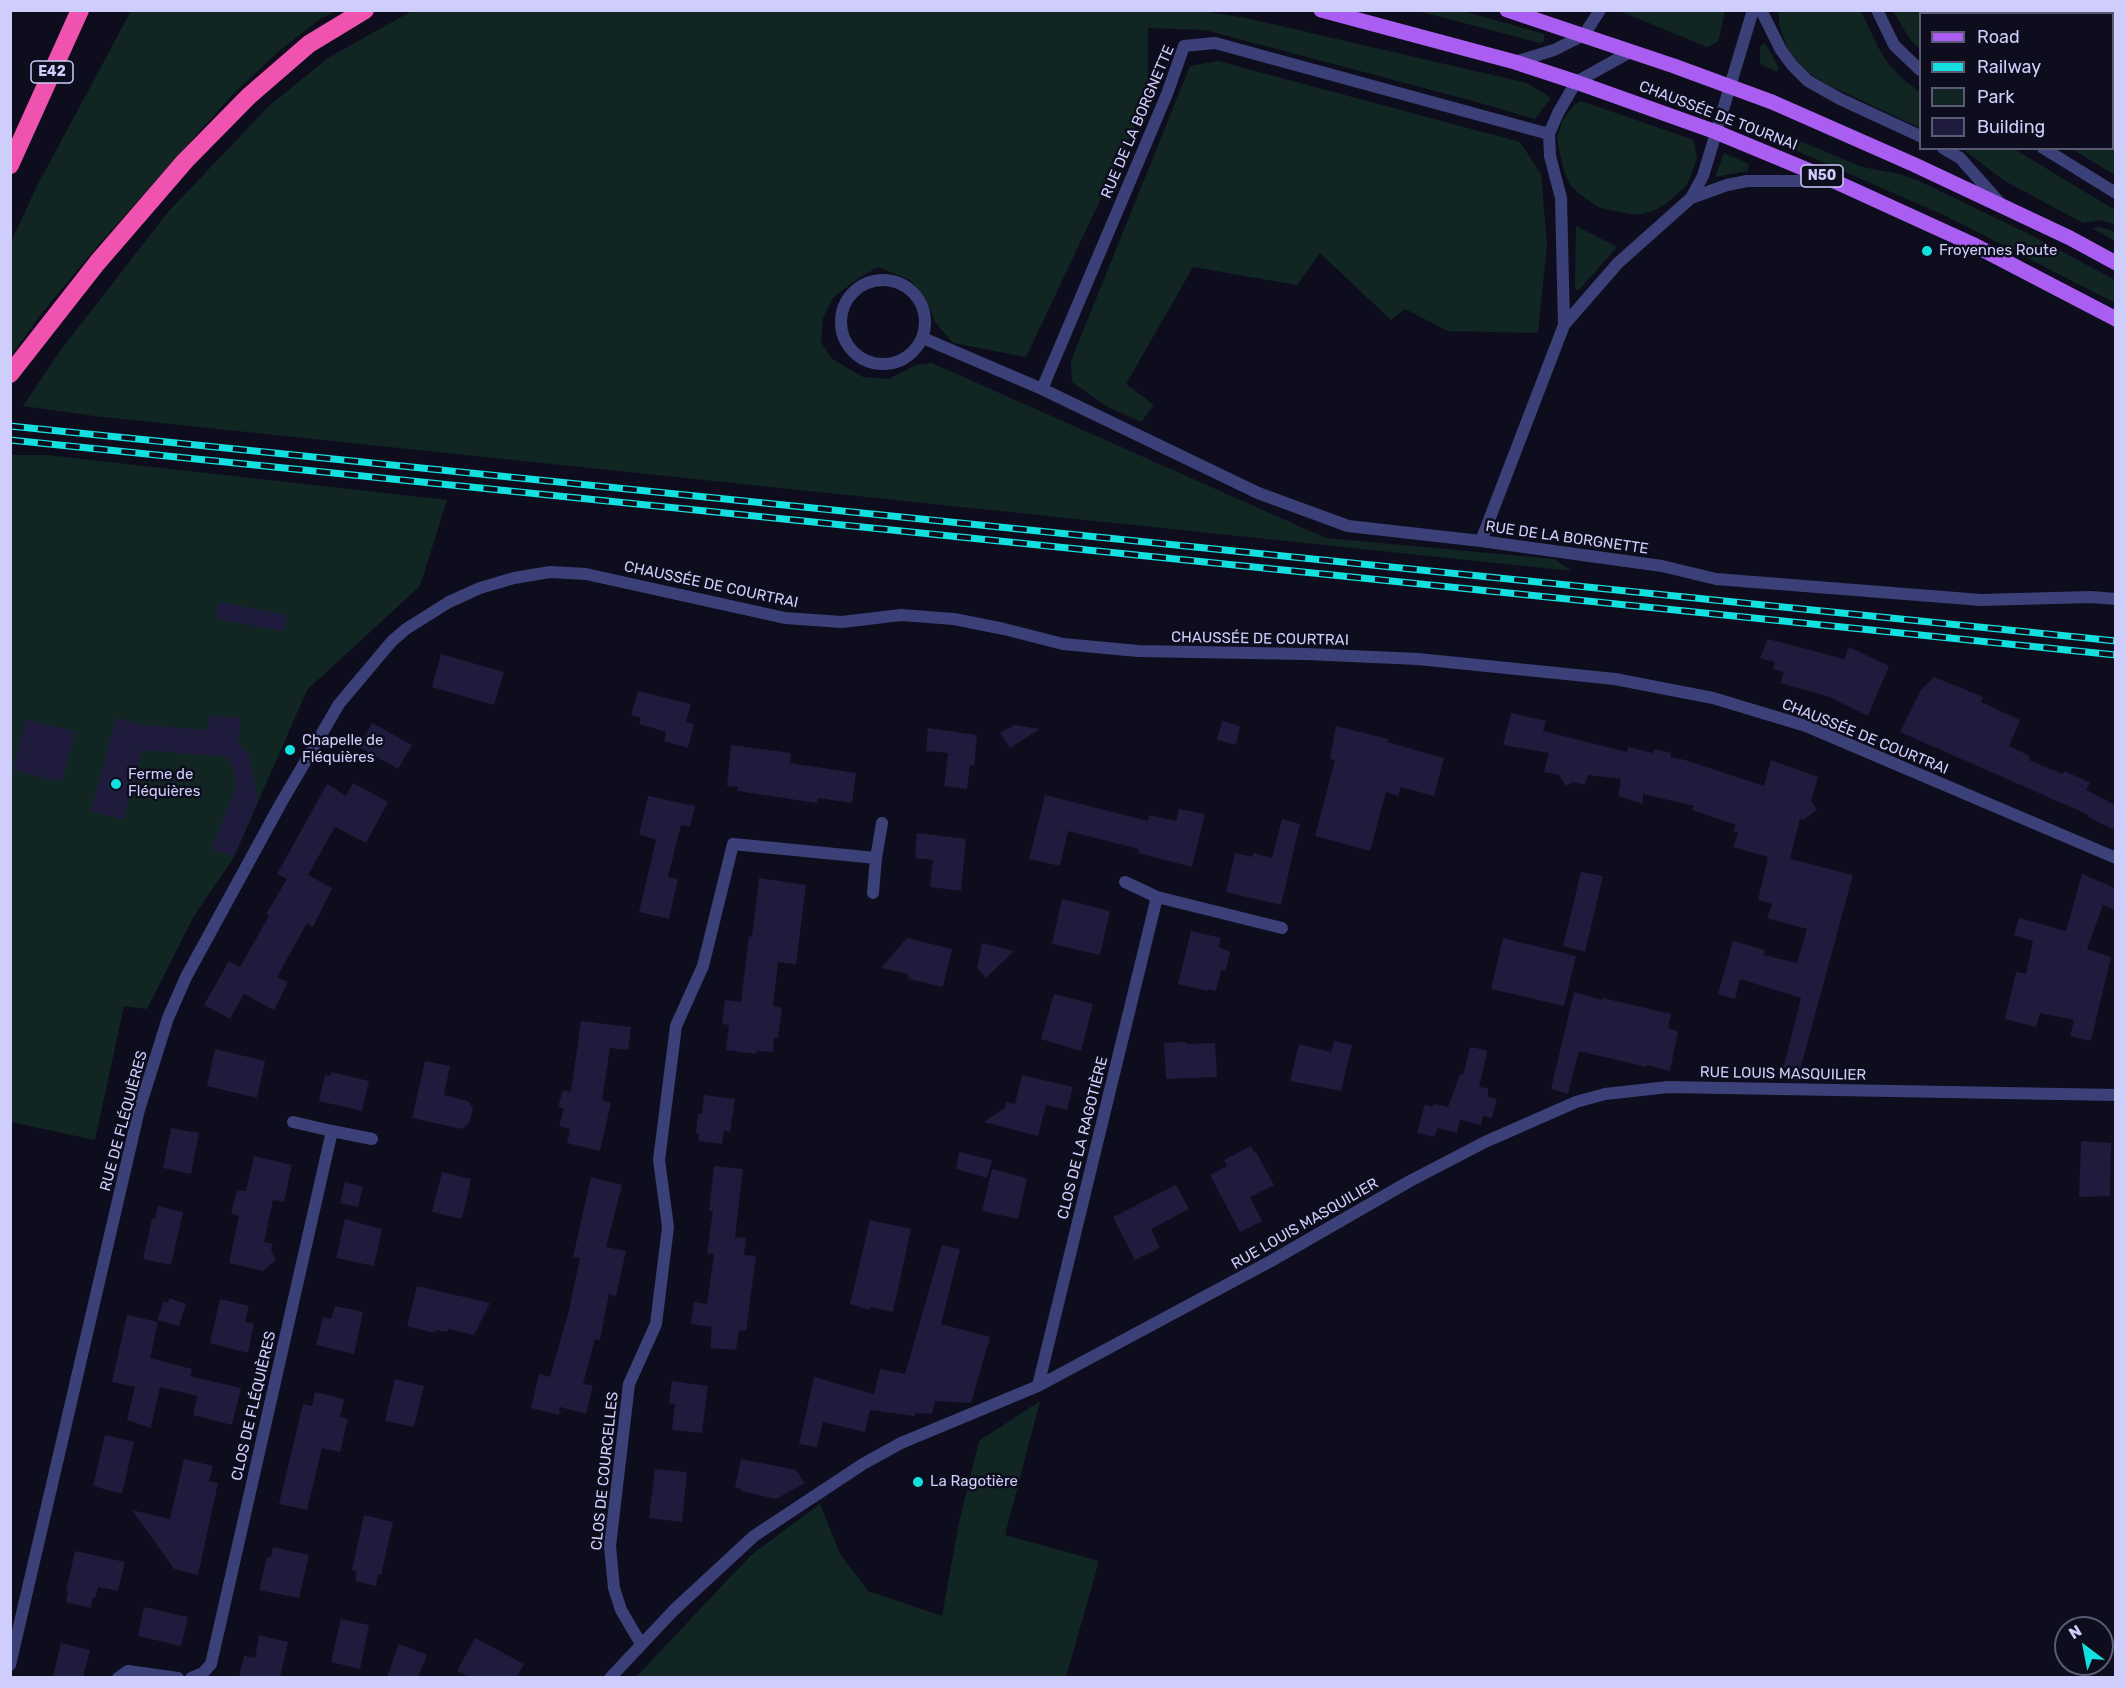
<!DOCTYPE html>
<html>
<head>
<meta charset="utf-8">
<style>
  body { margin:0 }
  #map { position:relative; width:2126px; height:1688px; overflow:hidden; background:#0e0d1d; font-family:Rubik,sans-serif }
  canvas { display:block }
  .frame { position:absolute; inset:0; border:12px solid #cecdfb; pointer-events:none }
  .legend { position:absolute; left:1919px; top:12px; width:195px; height:138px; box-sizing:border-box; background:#0e0d1d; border:2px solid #5b5a76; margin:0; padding:8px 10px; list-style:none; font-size:18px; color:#cecdfb }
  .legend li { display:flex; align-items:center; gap:12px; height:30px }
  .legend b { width:30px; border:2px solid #5b5a76 }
  .north { position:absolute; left:2054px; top:1616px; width:60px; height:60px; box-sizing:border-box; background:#0e0d1d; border:2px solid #5b5a76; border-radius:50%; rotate:328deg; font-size:16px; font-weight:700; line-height:24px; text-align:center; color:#cecdfb }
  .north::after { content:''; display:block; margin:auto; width:21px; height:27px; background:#14e0df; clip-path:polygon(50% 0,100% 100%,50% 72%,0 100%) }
</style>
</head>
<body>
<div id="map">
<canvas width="2126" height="1688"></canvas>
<div class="frame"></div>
<ul class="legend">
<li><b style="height:8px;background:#aa5ef1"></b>Road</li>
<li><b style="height:8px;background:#14e0df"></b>Railway</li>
<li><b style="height:16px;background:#112623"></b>Park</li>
<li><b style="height:16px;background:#1e1b3c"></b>Building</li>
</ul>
<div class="north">N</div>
</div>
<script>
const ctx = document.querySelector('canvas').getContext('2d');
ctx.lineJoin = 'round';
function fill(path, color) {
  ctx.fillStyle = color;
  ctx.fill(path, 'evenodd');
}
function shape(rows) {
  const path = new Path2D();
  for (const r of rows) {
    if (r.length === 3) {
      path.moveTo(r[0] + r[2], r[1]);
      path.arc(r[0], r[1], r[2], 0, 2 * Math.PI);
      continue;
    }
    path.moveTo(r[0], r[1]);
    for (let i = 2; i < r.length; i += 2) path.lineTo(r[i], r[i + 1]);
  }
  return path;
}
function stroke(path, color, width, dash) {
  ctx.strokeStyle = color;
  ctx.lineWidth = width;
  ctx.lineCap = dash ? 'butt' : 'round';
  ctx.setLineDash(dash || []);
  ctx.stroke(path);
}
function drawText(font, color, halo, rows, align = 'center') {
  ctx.font = font + ' Rubik,sans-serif';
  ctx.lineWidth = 5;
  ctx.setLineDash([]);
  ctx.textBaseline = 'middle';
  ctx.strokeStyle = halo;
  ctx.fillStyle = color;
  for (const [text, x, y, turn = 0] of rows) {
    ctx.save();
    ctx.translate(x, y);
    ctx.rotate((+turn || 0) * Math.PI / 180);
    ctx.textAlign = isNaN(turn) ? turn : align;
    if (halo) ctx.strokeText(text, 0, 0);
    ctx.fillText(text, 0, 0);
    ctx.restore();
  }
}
fill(shape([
  [131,11,336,11,320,19,278,52,233,94,100,243,41,314,11,356,11,242,37,186],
  [412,11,1196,10,1246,18,1527,83,1551,98,1535,119,1473,101,1205,30,1148,28,1148,99,1026,357,953,343,935,322,927,301,910,280,878,267,856,280,833,298,823,318,821,342,832,359,863,377,889,379,916,365,932,363,1326,538,1554,559,1572,571,94,416,23,406,60,351,168,212,269,106,328,58],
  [1418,11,1463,11,1544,34,1544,41,1540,43],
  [1620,11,1620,10,1725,11,1718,42,1707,47],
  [1778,11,1861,11,1878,47,1889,65,1905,81,1920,92,1920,128,1826,84,1809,73,1795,59,1787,47,1780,28],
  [1893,11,1947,11,1950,13,1920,14,1920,49,1911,41],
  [1765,43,1779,68,1777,72,1760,64,1760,46],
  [1218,61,1520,142,1541,174,1547,244,1538,333,1448,331,1405,309,1391,320,1320,253,1297,285,1193,267,1126,384,1154,405,1141,422,1106,406,1072,382,1071,361,1190,66],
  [1581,101,1694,140,1697,159,1687,185,1666,204,1653,211,1636,215,1600,208,1578,193,1569,183,1563,168,1557,138,1562,122,1574,105],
  [1755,122,1862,167,1900,174,1919,181,2031,235,2115,280,2115,303,1948,217,1765,137,1750,127,1750,124],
  [2113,143,2115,145,2115,175,2072,149,2112,148],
  [1963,149,2014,149,2115,210,2115,225,2101,220,2083,223,2003,180],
  [1724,153,1749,164,1748,171,1715,177],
  [1576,226,1617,247,1578,291,1575,288],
  [2101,227,2115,232,2115,241,2092,228],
  [11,455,47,455,447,500,420,586,307,690,234,857,194,916,147,1009,124,1006,95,1140,11,1122],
  [1040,1401,1005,1535,1099,1561,1066,1677,636,1677,751,1555,820,1504,840,1554,868,1591,942,1616,959,1523,979,1441]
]), '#112623');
fill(shape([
  [219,602,287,615,284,631,216,619],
  [1768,639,1844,659,1849,647,1889,666,1868,716,1827,696,1780,683,1784,672,1773,669,1775,662,1760,658],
  [441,654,504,672,494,705,432,687],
  [1934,677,1983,697,1981,702,2020,720,2009,746,2030,756,2029,760,2062,774,2065,771,2090,783,2086,790,2115,805,2115,830,2088,817,2089,815,1900,732,1921,690],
  [638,691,691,704,686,722,694,724,688,748,664,741,666,732,639,724,641,718,631,715],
  [1511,713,1546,721,1543,731,1627,752,1628,747,1653,753,1654,749,1671,753,1670,757,1685,760,1764,786,1771,760,1818,777,1811,801,1817,810,1803,820,1800,819,1790,859,1853,875,1797,1081,1781,1077,1801,998,1740,979,1735,999,1718,994,1733,941,1765,950,1764,955,1797,963,1807,929,1767,918,1772,904,1758,900,1768,857,1733,847,1738,833,1733,832,1736,825,1692,810,1694,806,1643,794,1643,804,1618,796,1621,779,1588,775,1585,785,1573,782,1566,786,1559,775,1544,772,1549,753,1503,745],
  [210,715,241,718,238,742,249,755,258,799,234,856,211,849,236,787,233,766,226,757,142,750,123,820,91,811,116,718,144,725,208,730],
  [26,720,75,731,62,782,13,770],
  [1222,721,1240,726,1236,745,1217,740],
  [372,723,412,745,398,769,359,747],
  [1014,725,1040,729,1010,748,1000,733],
  [1336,726,1388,739,1387,742,1444,758,1434,796,1401,787,1398,796,1386,792,1370,851,1315,836,1335,760,1330,759],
  [928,728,977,735,974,766,970,765,967,789,944,786,948,753,926,751],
  [731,745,791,753,790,763,856,773,852,803,818,798,817,803,737,791,738,787,727,786],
  [353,783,388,802,366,843,335,827,308,875,332,888,313,927,307,923,277,977,288,982,274,1010,244,994,230,1019,204,1005,229,961,240,967,269,916,266,914,287,879,277,874,327,784,346,796],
  [1045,795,1148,821,1149,815,1176,821,1179,809,1205,814,1192,867,1138,853,1139,849,1068,831,1060,866,1029,859],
  [648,796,695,806,690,827,681,825,668,877,678,879,669,919,639,912,656,840,639,834],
  [1282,819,1300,824,1281,905,1226,892,1235,853,1253,857,1253,853,1272,858],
  [917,833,966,839,961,891,930,887,933,860,915,858],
  [1581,872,1603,876,1585,952,1563,946],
  [2082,874,2115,888,2115,910,2103,905,2087,949,2111,957,2091,1041,2070,1036,2074,1020,2040,1013,2036,1027,2005,1019,2016,972,2026,974,2033,941,2014,935,2019,918,2066,931],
  [759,878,806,885,796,964,778,962,773,1006,782,1008,778,1038,774,1038,773,1052,757,1051,756,1054,726,1050,729,1025,722,1024,725,1000,741,1002,749,936,752,937],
  [1062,899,1110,911,1100,955,1052,944],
  [1191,931,1221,938,1219,947,1230,952,1226,969,1221,971,1216,991,1209,989,1208,991,1178,984],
  [907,938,952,949,943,987,908,979,908,974,881,968],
  [1503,938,1576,956,1564,1006,1491,989],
  [982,943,1014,951,986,978,977,968],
  [1574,992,1602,1000,1603,998,1671,1014,1668,1028,1678,1031,1670,1071,1647,1065,1646,1067,1579,1051,1568,1094,1551,1089],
  [1054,994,1093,1004,1081,1051,1041,1039],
  [581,1021,631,1027,628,1050,610,1048,602,1100,611,1103,600,1151,567,1143,570,1129,559,1126,564,1109,558,1107,563,1090,571,1092],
  [1334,1041,1352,1045,1341,1091,1290,1081,1299,1044,1331,1052],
  [1186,1042,1186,1044,1215,1043,1217,1077,1166,1079,1164,1043],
  [1470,1047,1486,1050,1487,1054,1479,1087,1488,1088,1488,1097,1497,1099,1492,1118,1483,1116,1481,1125,1460,1120,1457,1133,1438,1128,1434,1137,1417,1133,1425,1104,1433,1107,1434,1104,1448,1107,1460,1074,1463,1075],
  [215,1049,265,1061,257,1098,207,1086],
  [425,1061,450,1066,444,1095,468,1101,473,1108,469,1123,462,1129,412,1118],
  [331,1072,369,1081,362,1111,319,1101,325,1075,330,1076],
  [1022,1075,1073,1087,1067,1110,1046,1105,1038,1136,984,1122,1005,1108,1006,1102,1015,1104],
  [704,1095,735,1099,730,1132,724,1131,722,1144,698,1141,699,1133,696,1133,698,1114,702,1114],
  [171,1128,199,1133,191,1174,163,1168],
  [2081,1141,2111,1143,2110,1196,2079,1197],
  [1251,1146,1254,1152,1256,1152,1274,1185,1250,1197,1262,1221,1240,1232,1210,1175,1227,1166,1224,1160],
  [959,1152,992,1160,987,1178,956,1169],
  [254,1156,292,1165,284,1202,273,1200,264,1242,273,1244,271,1250,276,1260,263,1271,229,1263,239,1216,231,1213,237,1190,246,1191],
  [714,1166,743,1169,735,1237,746,1238,744,1255,756,1256,746,1331,739,1330,736,1350,710,1348,712,1327,691,1324,694,1302,707,1304,714,1255,707,1253,713,1211,709,1211],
  [992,1169,1027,1178,1018,1219,982,1211],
  [442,1172,471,1179,462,1219,432,1212],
  [591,1177,622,1185,606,1247,626,1251,616,1296,609,1294,600,1340,595,1339,583,1384,593,1385,586,1414,560,1407,559,1415,531,1408,539,1374,550,1377,569,1310,580,1258,573,1257],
  [345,1182,363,1187,358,1207,340,1203],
  [1176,1185,1189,1209,1151,1229,1160,1248,1135,1260,1113,1217],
  [158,1206,183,1212,171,1265,143,1259,152,1219,155,1219],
  [345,1219,382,1229,374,1266,336,1258],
  [870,1220,911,1229,893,1312,870,1307,870,1310,850,1304],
  [942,1245,960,1249,941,1324,990,1337,971,1403,935,1401,932,1414,915,1413,915,1416,870,1410,865,1432,823,1422,817,1447,799,1444,814,1377,874,1394,880,1369,905,1374],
  [417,1286,490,1303,474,1335,448,1329,447,1332,436,1330,435,1333,407,1326],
  [169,1298,186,1304,179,1326,157,1320,164,1301,168,1303],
  [220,1299,249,1306,245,1322,254,1323,248,1353,210,1343],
  [335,1306,363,1312,354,1354,316,1345,323,1317,331,1319],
  [127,1315,158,1322,150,1358,192,1369,190,1376,241,1388,232,1425,193,1415,197,1396,160,1387,151,1428,127,1420,135,1387,112,1382],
  [395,1379,424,1386,414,1427,385,1421],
  [672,1381,708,1386,702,1433,672,1430,675,1404,669,1403],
  [315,1392,344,1399,340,1417,348,1419,340,1452,322,1448,307,1510,279,1504,303,1404,312,1406],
  [105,1435,134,1442,122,1494,93,1486],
  [184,1459,213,1466,209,1481,218,1483,198,1575,174,1569,132,1510,170,1519],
  [741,1459,796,1470,805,1483,776,1499,741,1491,742,1489,735,1488],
  [655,1469,687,1472,682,1522,649,1518],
  [364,1515,393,1522,381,1575,378,1574,376,1586,355,1581,357,1571,352,1570],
  [273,1547,309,1555,299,1598,259,1590,267,1557,271,1557],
  [75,1551,125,1562,118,1591,98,1587,95,1598,93,1597,91,1608,66,1602,68,1591,66,1591],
  [144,1607,188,1617,181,1646,138,1636],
  [341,1619,369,1625,360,1669,331,1662],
  [259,1635,288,1642,280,1677,239,1677,244,1656,255,1658],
  [475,1638,524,1664,517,1677,469,1677,457,1671],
  [61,1643,90,1650,83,1677,53,1677],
  [399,1644,427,1655,418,1677,387,1677]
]), '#1e1b3c');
stroke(shape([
  [1761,10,1781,50,1792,65,1808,81,1840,99,1920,136],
  [1877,10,1894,45,1920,70],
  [1515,62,1554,50,1584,35,1600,10],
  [1943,148,1960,158,2000,203],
  [2043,148,2116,193],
  [1691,198,1727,185,1747,181,1831,181],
  [883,322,42],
  [1564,325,1561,198,1550,156,1549,134,1558,113,1576,82,1632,51],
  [923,338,1042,389,1258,493,1348,526,1481,541,1662,566,1716,579,1981,600,2091,597,2116,599],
  [1042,389,1167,94,1184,46,1215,43,1549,134],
  [1481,541,1564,325,1618,263,1691,198,1703,176,1753,10],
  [1125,882,1157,897,1282,928],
  [873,893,876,858],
  [332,1131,372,1139],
  [1038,1386,1157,897],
  [641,1644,621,1610,614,1588,610,1546,629,1384,656,1324,668,1227,659,1160,676,1026,703,966,733,844,876,858,882,823],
  [10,1665,139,1110,168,1018,186,977,281,803,339,704,392,641,406,629,449,602,480,588,514,578,550,572,586,574,785,618,842,622,901,615,954,619,1004,629,1063,644,1138,651,1306,654,1418,659,1615,679,1713,698,1806,726,2116,858],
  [118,1678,128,1671,178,1678],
  [191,1678,203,1673,211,1664,214,1651,332,1131,293,1122],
  [610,1678,674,1610,754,1536,863,1464,901,1443,1038,1386,1271,1261,1410,1181,1485,1142,1576,1102,1605,1094,1668,1087,2116,1095]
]), '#3c4078', 12);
stroke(shape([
  [1321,10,1515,62,1576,82,1716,132,1834,181,1972,244,2116,319],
  [1507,10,1674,66,1772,102,1915,165,2070,238,2116,263]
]), '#aa5ef1', 15);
stroke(shape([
  [10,165,80,10],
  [10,374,97,263,185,161,249,96,309,44,365,10]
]), '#f053af', 18);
const rail = shape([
  [10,426,2116,641],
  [10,440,2116,655]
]);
stroke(rail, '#14e0df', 7);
stroke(rail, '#0e0d1d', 4.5, [14]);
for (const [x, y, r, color] of [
  [1927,251,6,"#14e0df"],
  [290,750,6,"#14e0df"],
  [116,784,6,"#14e0df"],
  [918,1482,6,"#14e0df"]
]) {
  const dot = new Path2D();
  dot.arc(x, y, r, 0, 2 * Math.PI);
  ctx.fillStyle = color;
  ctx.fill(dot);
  stroke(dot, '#0e0d1d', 2);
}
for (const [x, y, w] of [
  [52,72,42],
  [1822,176,42]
]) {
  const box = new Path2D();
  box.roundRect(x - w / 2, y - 11, w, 22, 4.5);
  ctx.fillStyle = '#0e0d1d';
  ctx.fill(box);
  stroke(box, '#cecdfb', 1.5);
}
drawText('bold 14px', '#cecdfb', null, [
  ["E42",52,72],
  ["N50",1822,176]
]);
drawText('15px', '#cecdfb', '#0e0d1d', [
  ["CHAUSSÉE DE TOURNAI",1718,116,21],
  ["RUE DE LA BORGNETTE",1138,122,-67],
  ["RUE DE LA BORGNETTE",1567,538,8],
  ["CHAUSSÉE DE COURTRAI",711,585,12],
  ["CHAUSSÉE DE COURTRAI",1260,639,1],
  ["CHAUSSÉE DE COURTRAI",1865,737,22],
  ["RUE LOUIS MASQUILIER",1783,1074,1],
  ["RUE DE FLÉQUIÈRES",124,1121,-75],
  ["CLOS DE LA RAGOTIÈRE",1083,1138,-76],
  ["RUE LOUIS MASQUILIER",1305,1224,-30],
  ["CLOS DE FLÉQUIÈRES",254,1406,-77],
  ["CLOS DE COURCELLES",605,1471,-84]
]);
drawText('15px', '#cecdfb', '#0e0d1d', [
  ["Froyennes Route",1939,251],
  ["Chapelle de",302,741],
  ["Fléquières",302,758],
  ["Ferme de",128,775],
  ["Fléquières",128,792],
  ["La Ragotière",930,1482]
], 'left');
</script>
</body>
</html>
